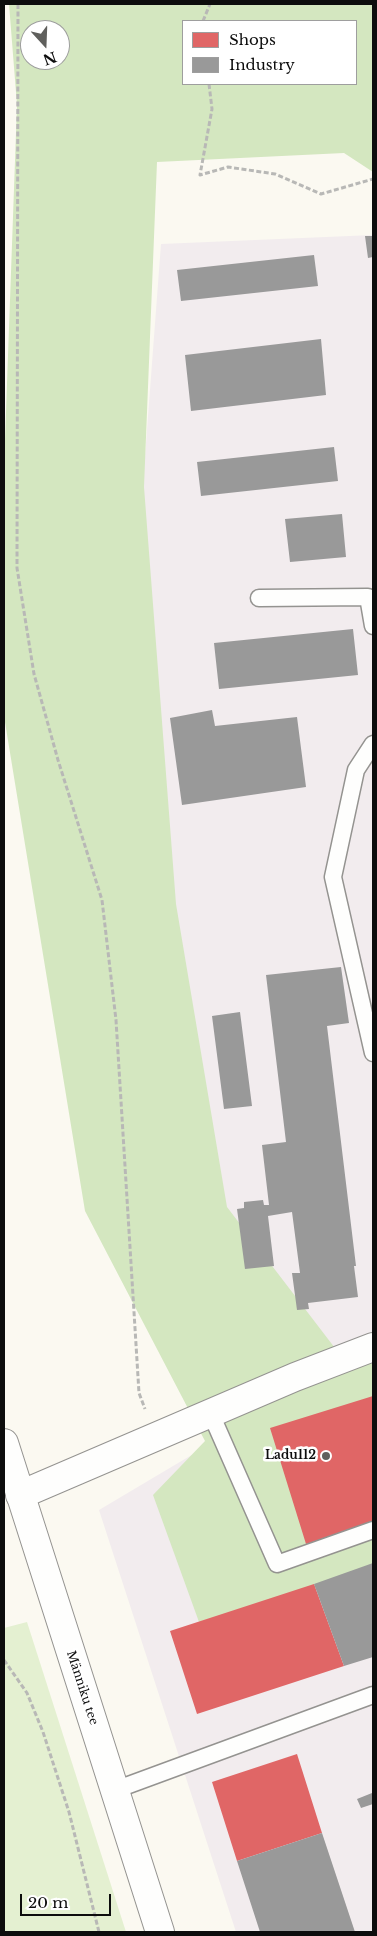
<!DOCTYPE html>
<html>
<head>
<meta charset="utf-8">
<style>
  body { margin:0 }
  #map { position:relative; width:377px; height:1936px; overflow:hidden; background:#fbf9f1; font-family:"Libre Baskerville",serif }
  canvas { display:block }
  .frame { position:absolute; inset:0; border:5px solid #0d0d0d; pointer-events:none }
  .legend { position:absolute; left:182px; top:20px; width:175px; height:65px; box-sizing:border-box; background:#fff; border:1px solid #9e9e9e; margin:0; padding:6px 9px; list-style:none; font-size:15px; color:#0d0d0d }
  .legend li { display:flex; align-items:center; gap:10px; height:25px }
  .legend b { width:25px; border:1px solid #9e9e9e }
  .north { position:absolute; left:20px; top:20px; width:50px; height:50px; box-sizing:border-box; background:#fff; border:1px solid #9e9e9e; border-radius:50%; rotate:160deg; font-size:14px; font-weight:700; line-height:20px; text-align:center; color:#0d0d0d }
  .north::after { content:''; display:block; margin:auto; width:18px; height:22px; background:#60605d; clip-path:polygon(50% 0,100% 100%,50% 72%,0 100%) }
  .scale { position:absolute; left:20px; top:1894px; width:91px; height:22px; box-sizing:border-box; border:2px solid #0d0d0d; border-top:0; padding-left:6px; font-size:15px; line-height:18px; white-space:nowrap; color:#0d0d0d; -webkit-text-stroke:4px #fff; paint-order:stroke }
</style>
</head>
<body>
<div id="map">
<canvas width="377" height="1936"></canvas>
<div class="frame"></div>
<ul class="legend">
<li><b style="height:14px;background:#e06666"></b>Shops</li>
<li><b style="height:14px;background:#999"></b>Industry</li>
</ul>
<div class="north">N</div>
<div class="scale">20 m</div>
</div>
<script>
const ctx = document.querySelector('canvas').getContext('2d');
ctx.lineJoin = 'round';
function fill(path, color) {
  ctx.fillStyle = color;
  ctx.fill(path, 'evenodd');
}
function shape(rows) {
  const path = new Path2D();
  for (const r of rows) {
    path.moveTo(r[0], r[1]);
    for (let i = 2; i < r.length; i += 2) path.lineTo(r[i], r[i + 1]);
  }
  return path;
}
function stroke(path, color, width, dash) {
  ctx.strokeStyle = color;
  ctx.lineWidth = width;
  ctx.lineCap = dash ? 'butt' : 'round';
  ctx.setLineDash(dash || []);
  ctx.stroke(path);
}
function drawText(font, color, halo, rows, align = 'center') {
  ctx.font = font + ' "Libre Baskerville",serif';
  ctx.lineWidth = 5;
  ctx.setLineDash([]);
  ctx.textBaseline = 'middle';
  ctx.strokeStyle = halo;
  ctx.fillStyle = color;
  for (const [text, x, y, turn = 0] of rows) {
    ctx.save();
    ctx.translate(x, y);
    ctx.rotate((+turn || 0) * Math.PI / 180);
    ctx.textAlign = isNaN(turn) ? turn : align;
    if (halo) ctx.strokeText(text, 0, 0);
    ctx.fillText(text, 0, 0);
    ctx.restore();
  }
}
fill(shape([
  [373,235,373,1932,236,1932,99,1510,269,1409,123,748,161,244]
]), '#f2ecee');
fill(shape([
  [27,1622,126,1932,4,1932,4,1628]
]), '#e4f0d1');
fill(shape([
  [9,4,373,4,373,172,344,153,157,162,144,487,176,904,227,1207,341,1356,373,1364,373,1572,199,1622,153,1495,205,1441,85,1211,4,716,4,467,17,105],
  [183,21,356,21,356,84,183,84],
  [30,30,60,30,60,60,30,60]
]), '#d4e7c0');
fill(shape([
  [373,1396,373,1523,306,1544,270,1428],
  [314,1584,344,1666,197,1714,170,1631],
  [297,1754,322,1833,237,1861,212,1782]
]), '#e06666');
fill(shape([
  [365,236,373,236,373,257,368,258],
  [314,255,318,286,181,301,177,270],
  [321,339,326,395,191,411,185,355],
  [334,447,338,481,201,496,197,462],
  [342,514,346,557,290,562,285,519],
  [353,629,358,675,219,689,214,643],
  [212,710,215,726,297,717,306,787,182,805,170,718],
  [341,967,349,1023,327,1026,356,1266,354,1266,358,1297,308,1303,309,1309,297,1310,292,1273,300,1273,292,1212,268,1216,274,1266,245,1269,237,1209,244,1208,244,1202,263,1200,264,1205,269,1205,262,1145,286,1142,266,975],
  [240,1012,252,1106,224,1109,212,1016],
  [373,1563,373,1657,344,1666,314,1584],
  [372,1793,373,1804,361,1808,357,1799],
  [322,1833,355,1932,260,1932,237,1861]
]), '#999');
const service = shape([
  [259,598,368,597,373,626],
  [373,744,356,770,333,877,373,1053],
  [211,1414,277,1564,373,1530],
  [115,1790,373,1695]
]);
const minor = shape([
  [20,1495,295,1377,373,1347]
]);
const tertiary = shape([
  [4,1443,160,1932]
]);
stroke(service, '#949390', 19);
stroke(minor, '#949390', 30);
stroke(tertiary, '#949390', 30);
stroke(shape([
  [18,4,17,568,34,674,58,760,102,900,116,1020,139,1393,145,1409],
  [203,21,210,4],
  [209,84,212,109,200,175,228,167,275,174,321,194,373,179],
  [4,1660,27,1693,43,1732,69,1812,99,1932]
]), '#b8b8b6', 3, [5, 2.5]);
stroke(service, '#fefefd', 16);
stroke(minor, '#fefefd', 28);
stroke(tertiary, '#fefefd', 28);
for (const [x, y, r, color] of [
  [326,1456,5,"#60605d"]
]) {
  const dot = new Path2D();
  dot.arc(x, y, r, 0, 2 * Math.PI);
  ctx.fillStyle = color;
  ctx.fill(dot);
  stroke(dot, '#fff', 2);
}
drawText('bold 12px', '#0d0d0d', '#fff', [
  ["Ladu112",316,1456]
], 'right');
drawText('12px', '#0d0d0d', '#fff', [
  ["Männiku tee",82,1688,72]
]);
</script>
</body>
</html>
